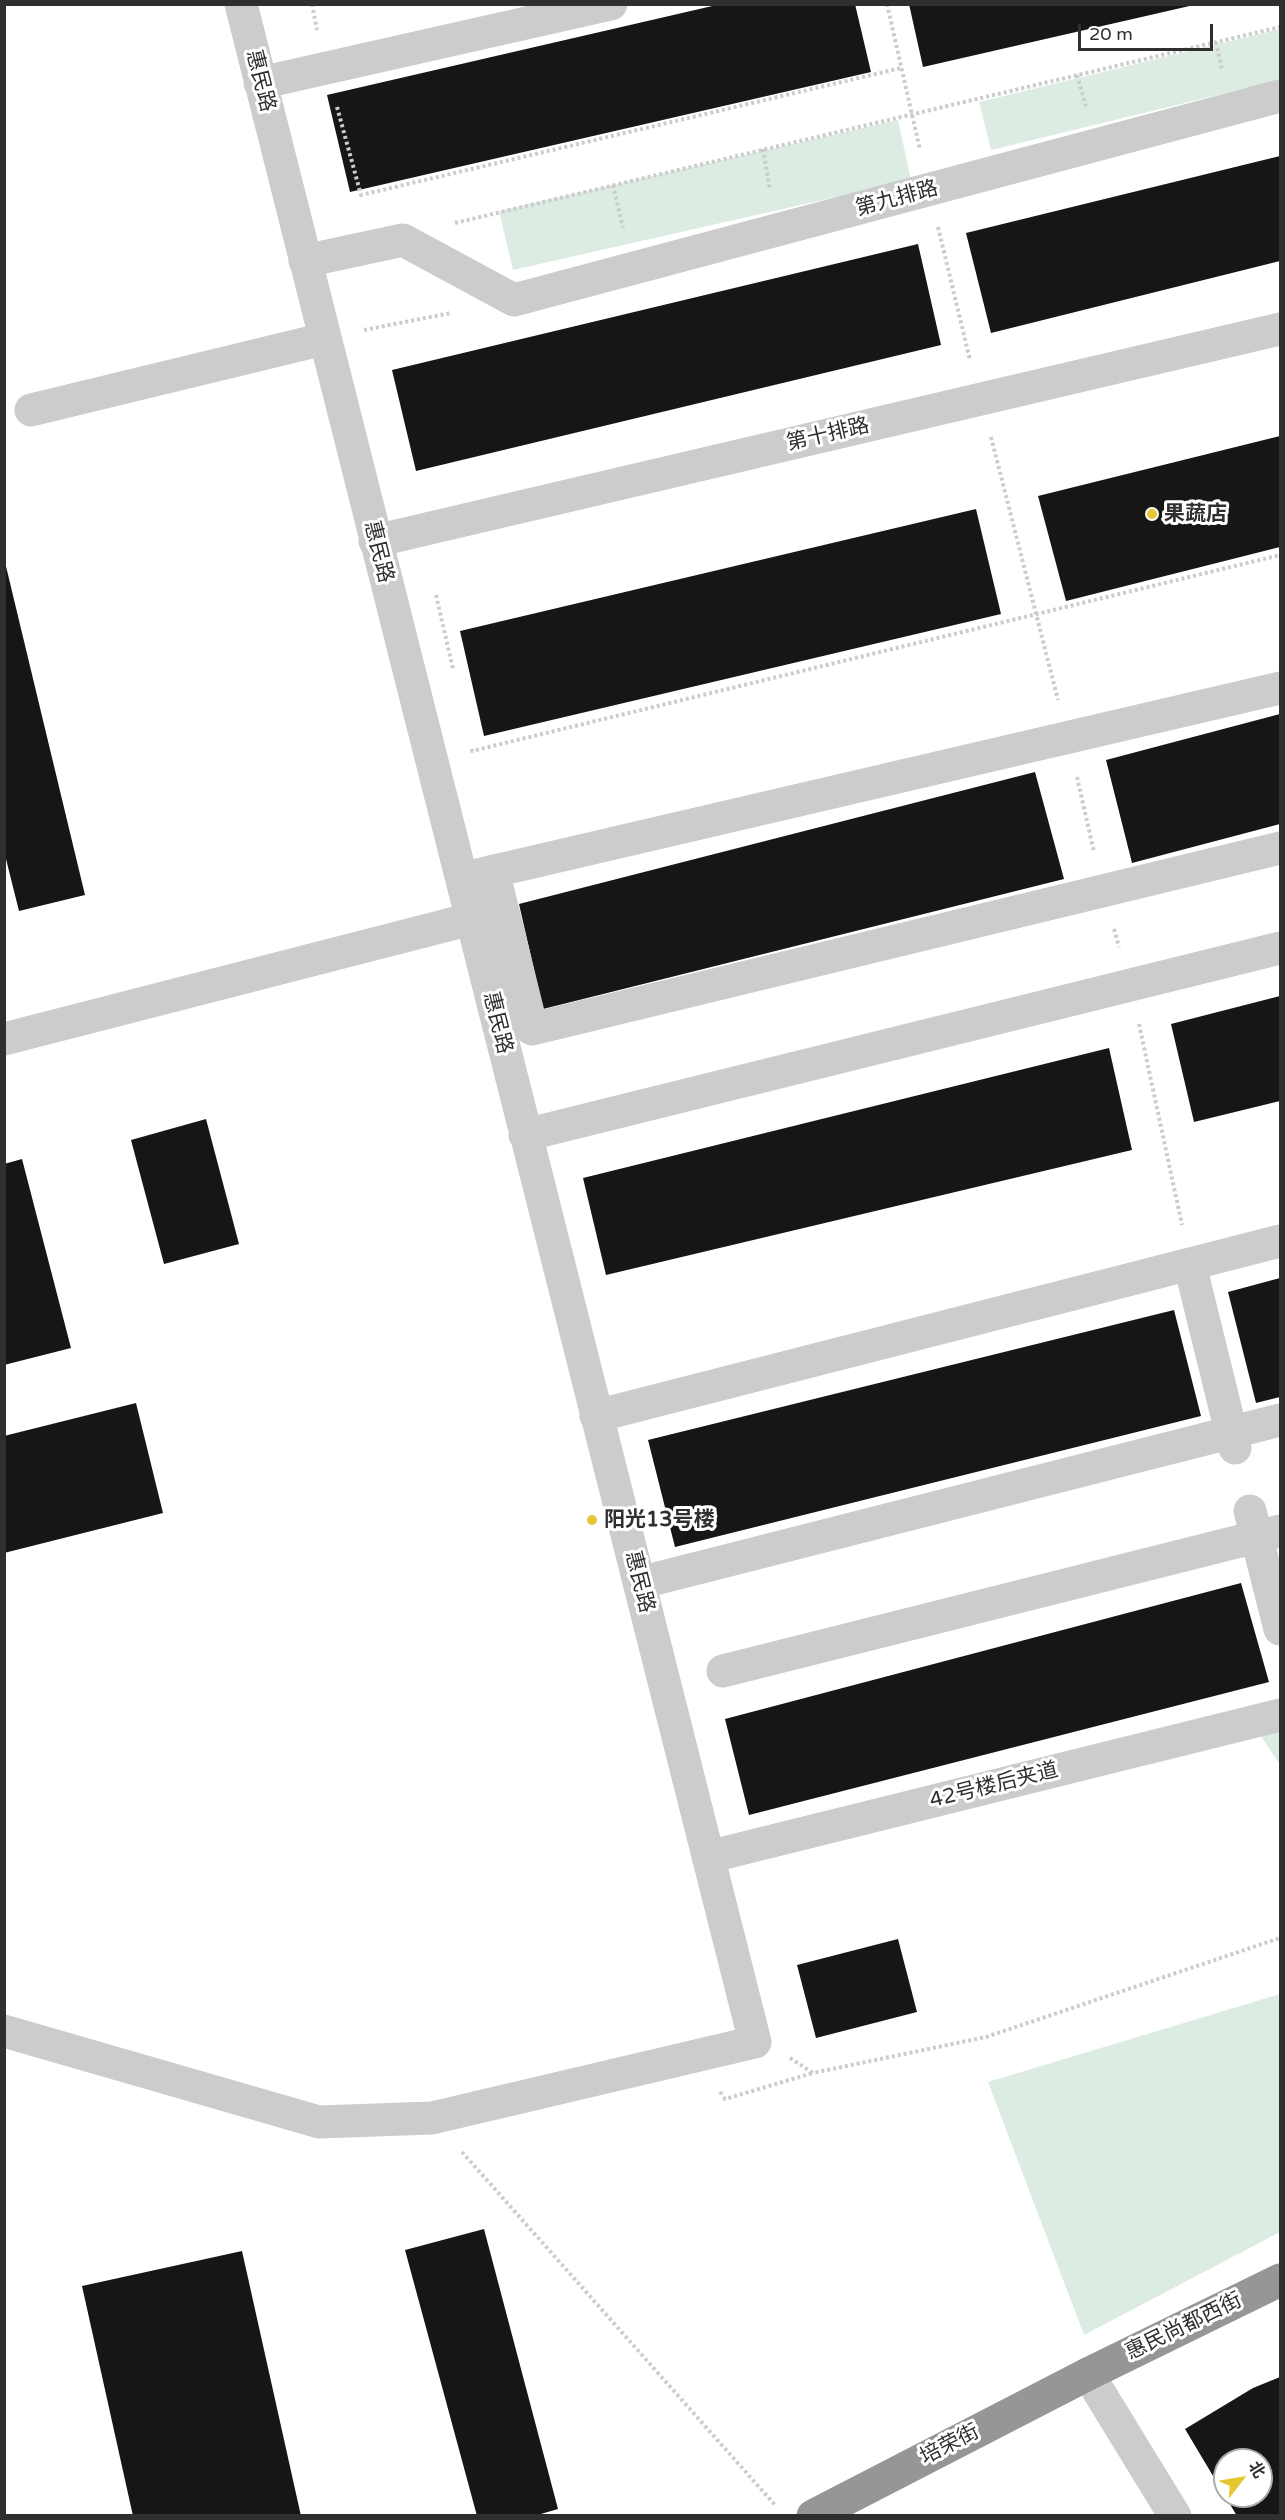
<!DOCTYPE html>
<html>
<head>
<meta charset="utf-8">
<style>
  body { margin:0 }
  #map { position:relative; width:1285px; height:2520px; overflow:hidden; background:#fff; font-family:"Varela Round","Noto Sans SC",sans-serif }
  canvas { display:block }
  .frame { position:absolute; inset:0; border:6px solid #2f2f2f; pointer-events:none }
  .north { position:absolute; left:1213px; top:2448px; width:60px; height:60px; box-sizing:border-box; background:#fff; border:2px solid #acacac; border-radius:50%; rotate:59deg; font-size:16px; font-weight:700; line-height:24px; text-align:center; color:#2f2f2f }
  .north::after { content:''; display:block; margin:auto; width:21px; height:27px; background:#e7c730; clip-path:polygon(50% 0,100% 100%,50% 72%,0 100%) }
  .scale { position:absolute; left:1078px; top:24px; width:135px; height:27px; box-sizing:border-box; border:3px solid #2f2f2f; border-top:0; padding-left:8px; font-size:18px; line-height:21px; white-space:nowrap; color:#2f2f2f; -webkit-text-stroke:4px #fff; paint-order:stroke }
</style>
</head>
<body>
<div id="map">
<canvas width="1285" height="2520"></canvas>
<div class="frame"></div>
<div class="north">北</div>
<div class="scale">20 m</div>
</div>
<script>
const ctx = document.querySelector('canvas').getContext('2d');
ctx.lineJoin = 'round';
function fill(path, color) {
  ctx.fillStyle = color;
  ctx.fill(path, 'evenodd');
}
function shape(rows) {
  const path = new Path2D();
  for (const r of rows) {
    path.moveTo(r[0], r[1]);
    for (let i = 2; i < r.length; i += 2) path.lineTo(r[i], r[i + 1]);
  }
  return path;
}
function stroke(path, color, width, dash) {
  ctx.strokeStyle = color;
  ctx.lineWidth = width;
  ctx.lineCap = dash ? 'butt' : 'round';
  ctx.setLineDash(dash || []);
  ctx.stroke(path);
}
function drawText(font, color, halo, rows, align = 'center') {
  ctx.font = font + ' "Varela Round","Noto Sans SC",sans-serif';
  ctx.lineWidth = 6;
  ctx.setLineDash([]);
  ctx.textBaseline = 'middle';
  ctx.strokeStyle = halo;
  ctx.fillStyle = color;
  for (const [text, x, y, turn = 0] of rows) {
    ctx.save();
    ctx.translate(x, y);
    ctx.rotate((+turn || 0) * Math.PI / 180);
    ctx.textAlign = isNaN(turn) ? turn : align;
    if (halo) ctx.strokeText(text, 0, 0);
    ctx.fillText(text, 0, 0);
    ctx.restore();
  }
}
fill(shape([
  [1280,29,1280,80,991,150,979,102],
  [898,120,911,180,513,270,499,211],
  [1280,1728,1280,1765,1259,1733],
  [1280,1994,1280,2232,1084,2335,988,2082]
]), '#dcece2');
fill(shape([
  [721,4,855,4,871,72,350,192,327,95],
  [909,4,1193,4,1194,5,923,67],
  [1280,156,1280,261,991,333,966,233],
  [918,244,941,345,416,471,392,370],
  [1280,436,1280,547,1066,601,1038,496],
  [976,509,1001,614,484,736,460,631],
  [4,558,85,895,19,911,4,851],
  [1280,714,1280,824,1132,863,1106,760],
  [1035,772,1064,879,543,1009,519,904],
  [1280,996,1280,1101,1194,1122,1171,1024],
  [1109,1048,1132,1150,606,1275,583,1178],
  [206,1119,239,1244,164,1264,131,1140],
  [22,1159,71,1348,4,1365,4,1164],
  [1280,1278,1280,1397,1256,1403,1228,1292],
  [1174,1310,1201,1416,675,1547,648,1440],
  [136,1403,163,1513,4,1553,4,1436],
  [1241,1583,1269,1682,749,1815,725,1719],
  [898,1939,917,2012,816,2038,797,1965],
  [484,2229,558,2509,534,2516,477,2516,405,2250],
  [242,2251,301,2516,133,2516,82,2286],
  [1280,2377,1280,2516,1237,2516,1225,2496,1261,2496,1261,2460,1225,2460,1225,2496,1185,2429,1253,2388]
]), '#161616');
stroke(shape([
  [312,4,317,30],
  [887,4,920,150],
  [1216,42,1222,70],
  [1077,75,1086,106],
  [337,107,361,195,901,68],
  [763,149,770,190],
  [613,185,623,228],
  [455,223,1280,27],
  [938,227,970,360],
  [364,330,451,313],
  [991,437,1058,700],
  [436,595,453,669],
  [472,749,472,751,1280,555],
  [1077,777,1094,852],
  [1114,929,1119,947],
  [1139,1024,1182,1225],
  [790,2058,813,2073,986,2037,1280,1938],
  [720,2092,725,2099,813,2073],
  [462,2152,775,2505]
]), '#ccc', 4, [3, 3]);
stroke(shape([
  [260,83,611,4],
  [305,261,403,240,514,300,1280,96],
  [31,410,324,339],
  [375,541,1280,329],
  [493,871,532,1029,1280,848],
  [473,876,1280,688],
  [4,1039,471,919],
  [525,1135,1280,948],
  [1190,1265,1235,1448],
  [596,1416,1280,1241],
  [1250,1511,1280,1629],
  [639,1583,1280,1420],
  [723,1671,1280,1531],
  [708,1857,1280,1715],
  [4,2031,319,2122,432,2118,755,2042,241,4],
  [1088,2374,1175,2516]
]), '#ccc', 33);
stroke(shape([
  [813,2516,1088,2374,1280,2280]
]), '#969696', 33);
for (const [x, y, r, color] of [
  [1152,514,6,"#e7c730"],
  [592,1520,6,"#e7c730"]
]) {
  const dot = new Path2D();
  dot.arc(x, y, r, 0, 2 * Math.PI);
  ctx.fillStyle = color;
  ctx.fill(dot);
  stroke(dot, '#fff', 2);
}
drawText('21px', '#2f2f2f', '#fff', [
  ["惠民路",260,81,76],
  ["第九排路",897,199,-15],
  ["第十排路",828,435,-13],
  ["惠民路",378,552,76],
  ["惠民路",497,1023,76],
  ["惠民路",639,1582,76],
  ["42号楼后夹道",994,1786,-14],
  ["惠民尚都西街",1184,2327,-26],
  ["培荣街",950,2445,-27]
]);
drawText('bold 21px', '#2f2f2f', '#fff', [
  ["果蔬店",1164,514],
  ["阳光13号楼",604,1520]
], 'left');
</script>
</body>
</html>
